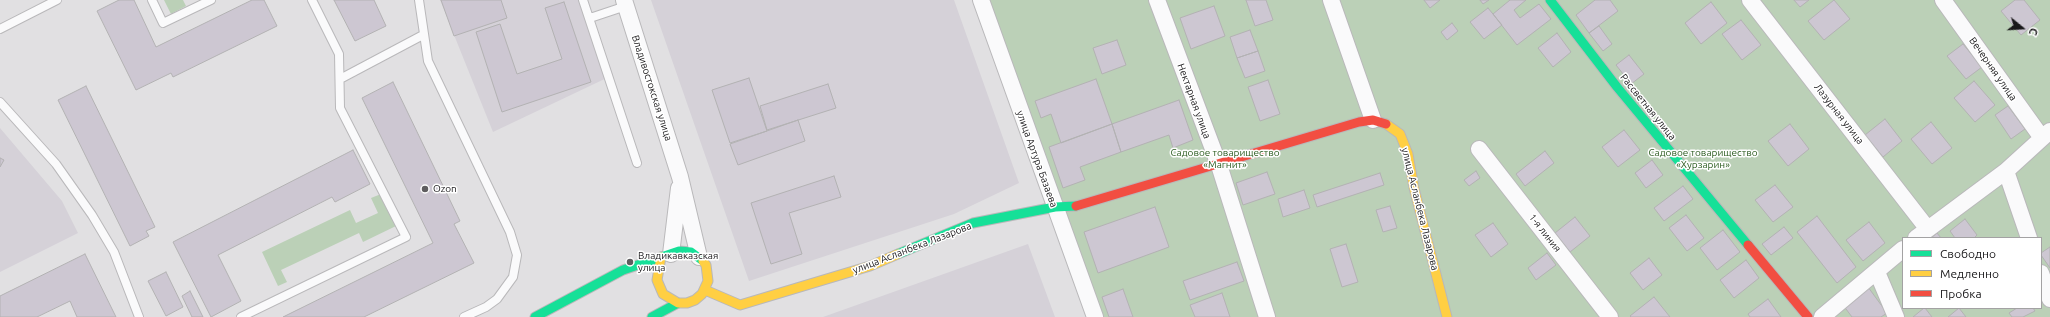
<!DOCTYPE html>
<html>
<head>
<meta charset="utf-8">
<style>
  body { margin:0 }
  #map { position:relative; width:2050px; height:317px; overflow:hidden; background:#e1e0e2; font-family:Ubuntu,sans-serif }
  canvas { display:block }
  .legend { position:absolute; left:1902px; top:237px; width:140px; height:72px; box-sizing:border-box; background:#fff; border:1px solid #a3a2a3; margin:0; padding:5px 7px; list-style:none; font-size:12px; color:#181719 }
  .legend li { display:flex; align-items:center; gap:8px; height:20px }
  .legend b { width:20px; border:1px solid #a3a2a3 }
  .north { position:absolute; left:2002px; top:8px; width:40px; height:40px; -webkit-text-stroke:3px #fff; paint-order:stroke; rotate:108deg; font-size:11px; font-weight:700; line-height:16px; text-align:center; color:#181719 }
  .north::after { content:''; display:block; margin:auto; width:14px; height:18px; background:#181719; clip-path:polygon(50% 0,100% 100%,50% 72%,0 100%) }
</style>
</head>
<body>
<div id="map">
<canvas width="2050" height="317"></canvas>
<ul class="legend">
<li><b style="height:5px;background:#16e098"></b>Свободно</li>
<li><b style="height:5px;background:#ffcf43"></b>Медленно</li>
<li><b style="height:5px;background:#f24e42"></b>Пробка</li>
</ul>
<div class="north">С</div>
</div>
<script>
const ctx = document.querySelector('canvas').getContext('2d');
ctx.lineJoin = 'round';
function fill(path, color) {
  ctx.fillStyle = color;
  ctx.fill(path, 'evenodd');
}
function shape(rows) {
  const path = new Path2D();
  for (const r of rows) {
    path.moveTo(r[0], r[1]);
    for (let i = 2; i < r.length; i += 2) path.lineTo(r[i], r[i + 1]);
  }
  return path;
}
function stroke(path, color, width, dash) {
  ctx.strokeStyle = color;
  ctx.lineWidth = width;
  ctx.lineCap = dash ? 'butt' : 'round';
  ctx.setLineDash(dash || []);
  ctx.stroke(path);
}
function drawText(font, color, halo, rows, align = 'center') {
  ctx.font = font + ' Ubuntu,sans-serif';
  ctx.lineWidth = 3;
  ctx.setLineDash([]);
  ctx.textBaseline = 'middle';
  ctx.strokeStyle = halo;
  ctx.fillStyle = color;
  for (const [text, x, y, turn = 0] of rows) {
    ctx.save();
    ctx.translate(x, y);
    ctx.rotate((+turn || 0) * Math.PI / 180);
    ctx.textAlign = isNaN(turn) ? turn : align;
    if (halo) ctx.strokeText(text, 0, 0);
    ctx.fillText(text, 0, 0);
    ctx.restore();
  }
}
fill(shape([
  [440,0,587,0,613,75,493,132],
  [651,0,954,0,1019,183,954,214,749,281],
  [0,128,62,201,78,233,0,272],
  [1028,244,1055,317,823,317]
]), '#d5d1d8');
fill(shape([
  [164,0,183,0,186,6,171,14],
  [978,0,2050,0,2050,317,1092,317],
  [1903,238,2041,238,2041,308,1903,308],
  [381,194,396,226,363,242,359,233,281,270,287,282,278,286,262,252,350,210,356,223,378,213,371,198]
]), '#bbd0b7');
const building = shape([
  [119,0,134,0,156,47,252,0,264,0,277,26,173,77,171,73,136,90,97,11,119,0],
  [334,0,374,0,386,26,355,41,334,0],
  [441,0,501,0,507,18,454,36,441,0],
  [1246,0,1266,0,1273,20,1255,26,1246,0],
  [1424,0,1440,0,1430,8,1424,0],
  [1480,0,1489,0,1483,4,1480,0],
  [1510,0,1526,0,1514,10,1520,18,1539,4,1551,19,1517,45,1493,14,1510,0],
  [1595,0,1610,0,1618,11,1589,33,1576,15,1595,0],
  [1794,0,1809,0,1800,7,1794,0],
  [1834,0,1850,19,1824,40,1808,21,1834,0],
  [2015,0,2024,0,2040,20,2021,35,2001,11,2015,0],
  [564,2,591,82,502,112,476,32,500,24,517,74,562,59,545,8,564,2],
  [1711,2,1727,23,1701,44,1685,23,1711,2],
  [1214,6,1225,36,1191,49,1180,18,1214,6],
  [1488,8,1502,25,1484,39,1470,22,1488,8],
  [1741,20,1761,45,1742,60,1722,34,1741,20],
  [1452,23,1458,31,1447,40,1441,32,1452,23],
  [1599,26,1612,44,1603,51,1589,33,1599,26],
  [1250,30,1258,51,1237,58,1230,37,1250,30],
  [1557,33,1571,52,1553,67,1538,48,1557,33],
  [1117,40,1126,65,1102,74,1093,48,1117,40],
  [1963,44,1982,67,1966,79,1947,56,1963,44],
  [1258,51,1265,71,1245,78,1237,58,1258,51],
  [1629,55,1644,74,1631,84,1616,65,1629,55],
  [749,78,767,131,730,143,712,90,749,78],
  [1096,79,1112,124,1061,143,1051,114,1041,118,1035,101,1096,79],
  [1268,80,1280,114,1260,121,1248,87,1268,80],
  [1974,81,1995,105,1975,122,1954,98,1974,81],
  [393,82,460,221,454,224,474,263,364,317,283,317,433,243,362,98,393,82],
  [828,84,836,108,767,130,760,106,828,84],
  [86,86,155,227,146,231,149,236,130,246,58,100,86,86],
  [1179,100,1193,140,1173,148,1169,135,1121,152,1112,124,1179,100],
  [2008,106,2025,129,2011,139,1995,115,2008,106],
  [1885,119,1902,141,1883,157,1865,135,1885,119],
  [798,120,805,141,738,165,730,144,798,120],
  [1931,122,1952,148,1932,164,1911,139,1931,122],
  [1112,124,1121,152,1080,167,1085,180,1063,188,1049,147,1112,124],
  [1790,124,1809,149,1788,166,1768,141,1790,124],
  [1624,130,1640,150,1618,167,1602,147,1624,130],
  [353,150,370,184,335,202,332,197,218,255,241,301,211,317,173,242,353,150],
  [1545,151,1554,163,1525,186,1516,174,1545,151],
  [0,158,4,160,0,167,0,158],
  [1652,160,1663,175,1646,188,1635,173,1652,160],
  [1476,171,1480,178,1469,186,1464,180,1476,171],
  [1267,172,1275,194,1243,205,1236,183,1267,172],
  [1380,173,1384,185,1317,207,1313,195,1380,173],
  [834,176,841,197,789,213,802,254,771,264,751,203,834,176],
  [1775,185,1793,207,1773,222,1755,200,1775,185],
  [1683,186,1693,199,1664,221,1654,208,1683,186],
  [1304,190,1310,208,1283,217,1278,199,1304,190],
  [1390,206,1397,228,1383,232,1376,210,1390,206],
  [1155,207,1169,247,1098,273,1084,232,1155,207],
  [1686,215,1704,238,1687,251,1669,228,1686,215],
  [1817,216,1856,267,1837,283,1797,232,1817,216],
  [1575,217,1590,236,1570,252,1555,233,1575,217],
  [1965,219,1977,235,1974,238,1955,238,1950,231,1965,219],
  [1869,222,1885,243,1863,261,1846,240,1869,222],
  [1493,223,1508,244,1491,257,1475,235,1493,223],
  [1784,227,1793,238,1771,255,1762,244,1784,227],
  [1723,230,1740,252,1717,270,1700,248,1723,230],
  [1937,233,1941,238,1931,238,1937,233],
  [1346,244,1358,282,1342,287,1330,249,1346,244],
  [2050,247,2050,268,2041,255,2041,253,2050,247],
  [1547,253,1556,265,1536,280,1528,268,1547,253],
  [85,254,116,317,77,317,70,301,37,317,0,317,0,296,85,254],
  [1649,258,1662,275,1643,290,1630,273,1649,258],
  [1746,260,1759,278,1734,298,1720,280,1746,260],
  [1237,262,1244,281,1190,300,1183,281,1237,262],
  [166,272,183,307,166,316,148,281,166,272],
  [1868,287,1887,313,1881,317,1852,317,1843,305,1868,287],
  [1123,289,1133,317,1109,317,1102,297,1123,289],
  [190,291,203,317,192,317,182,296,190,291],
  [1222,293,1230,317,1195,317,1190,305,1222,293],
  [1654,297,1670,317,1631,317,1630,316,1654,297],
  [1768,299,1781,317,1750,317,1748,314,1768,299],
  [1925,308,1932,317,1913,317,1924,308,1925,308],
  [1959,308,1966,317,1948,317,1959,308],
  [2017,308,2033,308,2035,311,2023,317,2012,317,2009,313,2017,308]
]);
fill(building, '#cdc7d2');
stroke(building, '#b3b2b3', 1);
const lane = shape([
  [152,0,163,23,211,0],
  [419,0,428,61,510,232,517,255,513,277,497,299,486,307,464,317],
  [583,0,637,163],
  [590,18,626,6],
  [0,29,57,0],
  [340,79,423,35],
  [0,102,56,164,92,215,114,252,139,317],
  [241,317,406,237,340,108,339,54,312,0]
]);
const street = shape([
  [624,0,680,177,699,257],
  [981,0,1095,317],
  [1157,0,1219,165,1267,317],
  [1331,0,1373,120],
  [1750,0,1927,228],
  [1943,0,2042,138],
  [1479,149,1610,317],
  [2006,171,2029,238],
  [1916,238,2006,171,2050,131],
  [671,254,679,188],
  [1877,272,1896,317],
  [2041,273,2050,299],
  [1822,317,1903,249]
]);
const fast = shape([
  [1550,0,1617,87,1748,245],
  [898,254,973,223,1055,207,1076,206],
  [535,317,623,270,679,251,691,252,703,261],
  [652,317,678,303]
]);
const slow = shape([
  [1386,124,1400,134,1408,154,1414,188,1447,317],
  [661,257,657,280,663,294,678,303,687,303,695,300,702,294,708,281,706,265,703,261],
  [705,290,740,305,870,266,898,254]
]);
const jam = shape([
  [1076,206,1359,122,1373,120,1386,124],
  [1748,245,1808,317]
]);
stroke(lane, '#b9b8ba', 10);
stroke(street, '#b9b8ba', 18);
stroke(fast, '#b9b8ba', 11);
stroke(slow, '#b9b8ba', 11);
stroke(jam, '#b9b8ba', 11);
stroke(lane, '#fafafb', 8);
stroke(street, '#fafafb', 16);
stroke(fast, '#16e098', 9);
stroke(slow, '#ffcf43', 9);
stroke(jam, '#f24e42', 9);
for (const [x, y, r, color] of [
  [425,189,4,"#5e5d5f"],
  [630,262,4,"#5e5d5f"]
]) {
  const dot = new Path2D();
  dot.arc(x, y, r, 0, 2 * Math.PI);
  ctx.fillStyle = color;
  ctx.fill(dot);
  stroke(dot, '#fff', 1.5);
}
drawText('10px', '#181719', '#fff', [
  ["Вечерняя улица",1993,69,55],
  ["Владивостокская улица",652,88,72],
  ["Нектарная улица",1194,101,70],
  ["Рассветная улица",1648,107,51],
  ["Лазурная улица",1839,114,52],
  ["улица Артура Базаева",1037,159,70],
  ["улица Асланбека Лазарова",1420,209,76],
  ["1-я линия",1545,233,52],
  ["улица Асланбека Лазарова",912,248,-21]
]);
drawText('10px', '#295a1d', '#fff', [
  ["Садовое товарищество",1225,153],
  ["«Магнит»",1225,165],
  ["Садовое товарищество",1703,153],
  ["«Хурзарин»",1703,165]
]);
drawText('10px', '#181719', '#fff', [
  ["Ozon",433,189],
  ["Владикавказская",638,256],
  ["улица",638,268]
], 'left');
</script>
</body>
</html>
